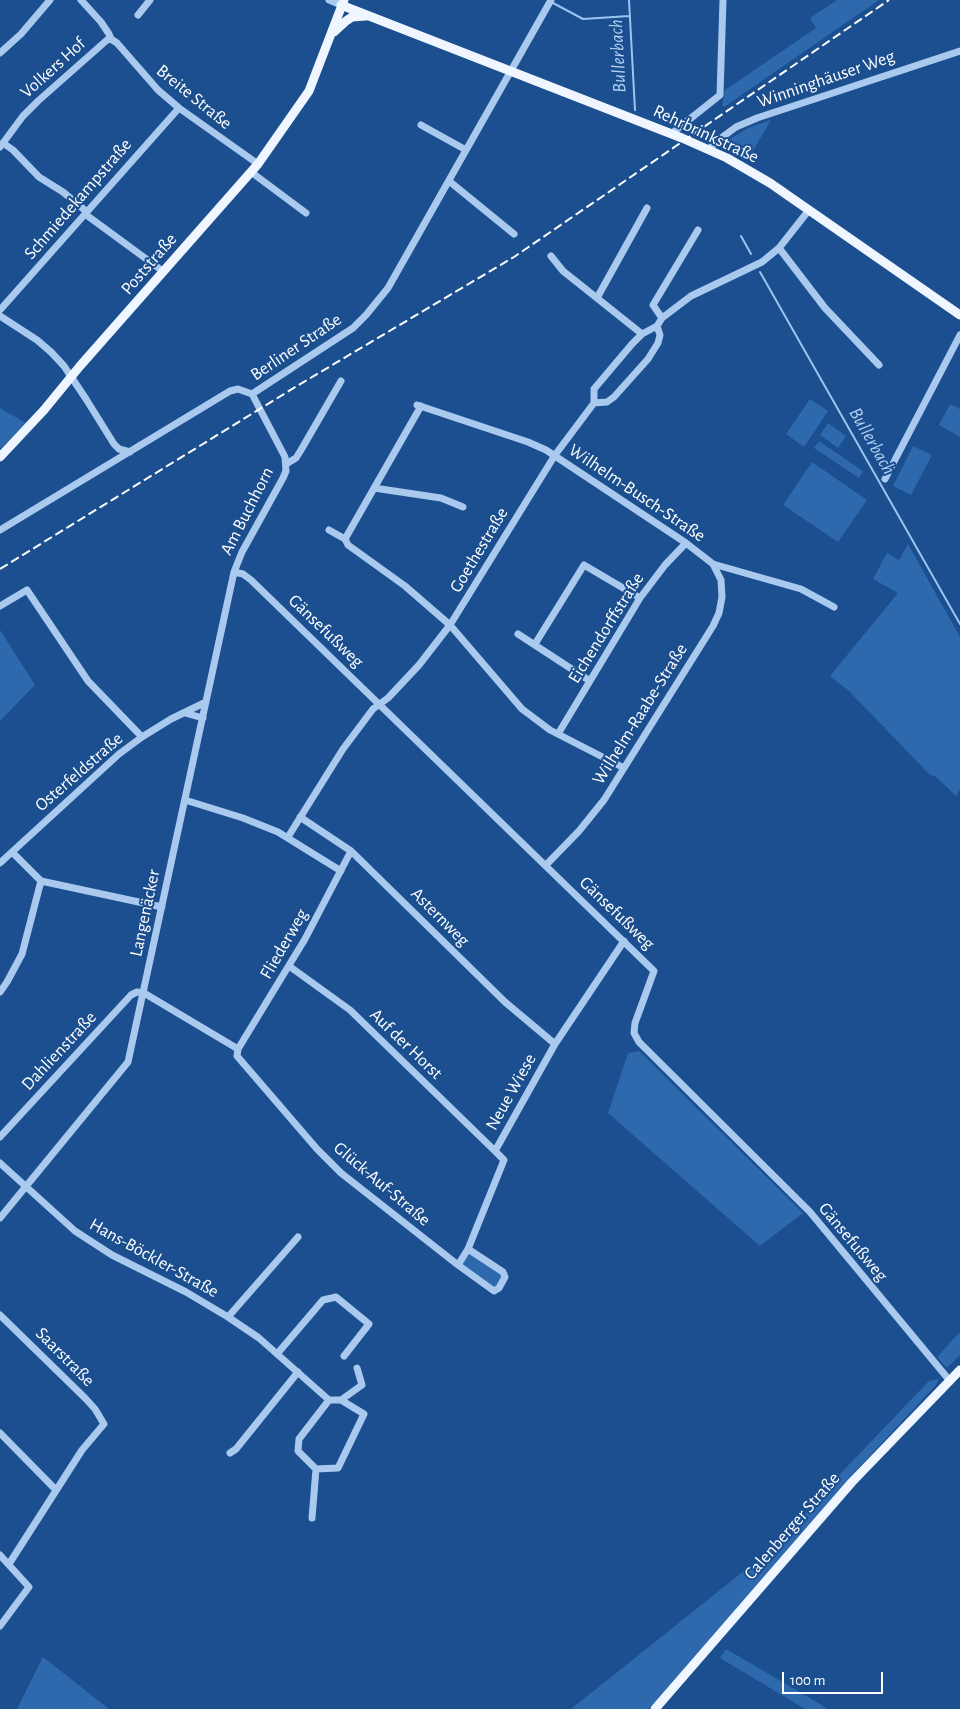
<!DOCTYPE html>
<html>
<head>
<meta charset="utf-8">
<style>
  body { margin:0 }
  #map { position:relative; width:960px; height:1709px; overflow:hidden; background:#1b4f8f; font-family:"Alegreya Sans",sans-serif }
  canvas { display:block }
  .scale { position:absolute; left:782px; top:1672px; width:101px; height:22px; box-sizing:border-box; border:2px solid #fff; border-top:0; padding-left:6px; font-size:15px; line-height:18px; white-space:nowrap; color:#fff; -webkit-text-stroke:4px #1b4f8f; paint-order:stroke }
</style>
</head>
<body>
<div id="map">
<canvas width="960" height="1709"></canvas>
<div class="scale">100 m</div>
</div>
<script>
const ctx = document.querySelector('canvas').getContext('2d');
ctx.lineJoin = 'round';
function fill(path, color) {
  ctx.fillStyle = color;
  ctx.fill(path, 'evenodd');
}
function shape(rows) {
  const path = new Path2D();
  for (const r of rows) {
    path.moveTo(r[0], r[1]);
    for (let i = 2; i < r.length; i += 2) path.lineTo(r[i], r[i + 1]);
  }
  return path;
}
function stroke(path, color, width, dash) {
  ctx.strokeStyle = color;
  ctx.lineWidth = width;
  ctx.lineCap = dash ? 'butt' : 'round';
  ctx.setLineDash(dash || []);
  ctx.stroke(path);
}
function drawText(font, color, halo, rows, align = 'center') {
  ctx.font = font + ' "Alegreya Sans",sans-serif';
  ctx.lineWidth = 4;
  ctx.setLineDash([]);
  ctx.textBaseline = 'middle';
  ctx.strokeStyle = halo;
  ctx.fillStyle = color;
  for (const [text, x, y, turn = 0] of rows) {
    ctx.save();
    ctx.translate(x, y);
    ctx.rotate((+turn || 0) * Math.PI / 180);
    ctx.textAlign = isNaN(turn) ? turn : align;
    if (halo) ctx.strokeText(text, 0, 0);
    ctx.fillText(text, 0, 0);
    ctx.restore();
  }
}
fill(shape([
  [837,0,879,0,724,107,722,105,725,90,816,28,810,18],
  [771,120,747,161,722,148,720,145,748,128],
  [810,399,828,411,804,447,786,434],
  [950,404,960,409,960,437,939,425],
  [0,408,26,423,0,449],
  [828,423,846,436,838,448,820,435],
  [819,441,863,471,859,478,814,448],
  [913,446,932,455,911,495,893,486],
  [812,462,867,500,838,542,783,505],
  [908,544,960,637,960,789,956,796,935,776,930,775,850,692,830,676,898,593,873,579,887,553,899,560],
  [0,630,35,685,0,721],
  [639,1051,803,1213,760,1246,608,1113,628,1053],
  [468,1249,505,1277,494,1291,458,1265],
  [960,1332,960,1355,947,1368,937,1357],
  [939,1379,936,1385,852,1475,658,1699,648,1709,571,1709,740,1574,770,1554,841,1473,929,1381],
  [726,1649,798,1691,828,1709,805,1709,720,1658],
  [43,1657,109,1709,17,1709]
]), '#2e69ad');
stroke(shape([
  [629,0,635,110],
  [553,3,583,19,629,16],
  [741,236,751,254],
  [760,272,960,624]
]), '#9cc4f0', 2);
stroke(shape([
  [81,0,101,22,109,34,111,39,117,43,158,90,179,108,258,164],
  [329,0,341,5],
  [138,15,150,0],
  [0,53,21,34,50,0],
  [421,125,466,150],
  [671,134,720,95,723,0],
  [3,143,13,150,39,177,63,192,87,212],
  [0,147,23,116,38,101,107,40,111,39],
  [709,149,717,141,736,127,757,118,960,51],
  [251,172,306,213],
  [449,181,514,234],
  [85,214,164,272],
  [779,248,825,308,879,365],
  [551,256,563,271,642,334],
  [597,298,647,208],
  [0,310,179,108],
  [0,316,37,340,51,352,64,366,86,399,114,444,119,449,130,452],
  [662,318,653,305,698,230],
  [252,394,353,328,366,315,388,288,551,0],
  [594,403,607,402,614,397,648,359,658,343,660,335,657,326],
  [417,405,528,442,546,450,686,543,713,564,801,589,834,607],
  [286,464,296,458,301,450,341,381],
  [885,479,960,335],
  [374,488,441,498,463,507],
  [0,530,230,391,238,389,252,394,285,457,286,471,283,478,242,552,234,572,128,1062,0,1218],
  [329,530,345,539,421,406],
  [345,539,348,545,405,586,450,625,522,709,550,730,624,768],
  [234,572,243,574,251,580,654,971,635,1023,634,1033,639,1042,810,1212,950,1381],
  [0,606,27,590,88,681,142,737],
  [518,634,590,681],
  [535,644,584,565,640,598],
  [185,713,203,718],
  [558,734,640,598,665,565,686,543],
  [185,800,243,818,278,832,341,871],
  [300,817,351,851,505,1002,555,1044],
  [288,837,343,749,373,709,388,698,419,665,450,625,555,455,594,403,594,389,632,344,642,334,657,326,662,318,691,296,762,262,779,248,809,210],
  [351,851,305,939,238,1049,237,1056,317,1149,341,1173,458,1265,494,1291,499,1288,505,1277,503,1272,468,1249],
  [12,852,41,881,162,907],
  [0,863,119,754,142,737,171,719,206,702],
  [546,865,579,831,604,800,713,626,719,613,722,597,721,580,713,564],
  [289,966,350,1010,495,1151],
  [0,992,7,982,22,954,41,881],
  [0,1137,131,995,137,992,144,993,238,1049],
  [0,1163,75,1231,112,1255,186,1292,228,1317,259,1338,329,1400,341,1400,362,1385,357,1368],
  [458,1265,468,1249,504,1160,495,1151,555,1044,624,941],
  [0,1315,85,1398,95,1409,104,1424,82,1450,9,1564],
  [228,1317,298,1237],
  [277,1354,323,1300,336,1297,369,1324,344,1356],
  [329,1400,299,1439,298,1451,316,1469,338,1468,364,1414,341,1400],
  [0,1433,56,1490],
  [230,1453,236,1449,298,1372],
  [312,1518,316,1469],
  [0,1555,29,1587,0,1626]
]), '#a9c9ee', 7);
stroke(shape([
  [341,5,682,138,727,158,770,183,960,315],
  [334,32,346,21,352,17,366,16],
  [0,457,44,410,80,366,258,164,309,91,344,0],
  [655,1709,852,1482,960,1370]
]), '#f0f6ff', 9);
stroke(shape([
  [0,569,297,386,514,257,889,0]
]), '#fff', 2, [9, 4]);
drawText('18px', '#fff', '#1b4f8f', [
  ["Volkers Hof",53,68,-42],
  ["Winninghäuser Weg",826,79,-19],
  ["Breite Straße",194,97,39],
  ["Rehrbrinkstraße",706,134,25],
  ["Schmiedekampstraße",78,199,-49],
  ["Poststraße",149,264,-49],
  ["Berliner Straße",296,347,-34],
  ["Wilhelm-Busch-Straße",637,493,34],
  ["Am Buchhorn",247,511,-63],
  ["Goethestraße",479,550,-59],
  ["Eichendorffstraße",606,628,-58],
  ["Gänsefußweg",326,631,44],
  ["Wilhelm-Raabe-Straße",640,714,-58],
  ["Osterfeldstraße",79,772,-41],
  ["Langenäcker",145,913,-78],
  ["Gänsefußweg",617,913,44],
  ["Asternweg",440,917,45],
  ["Fliederweg",284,944,-60],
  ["Auf der Horst",406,1044,44],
  ["Dahlienstraße",59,1051,-47],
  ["Neue Wiese",511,1092,-61],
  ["Glück-Auf-Straße",382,1184,40],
  ["Gänsefußweg",853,1242,50],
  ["Hans-Böckler-Straße",154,1258,29],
  ["Saarstraße",65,1357,45],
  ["Calenberger Straße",792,1526,-49]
]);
drawText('italic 19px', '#b5d3f5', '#1b4f8f', [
  ["Bullerbach",618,56,-93],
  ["Bullerbach",872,441,60]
]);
</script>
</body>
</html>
